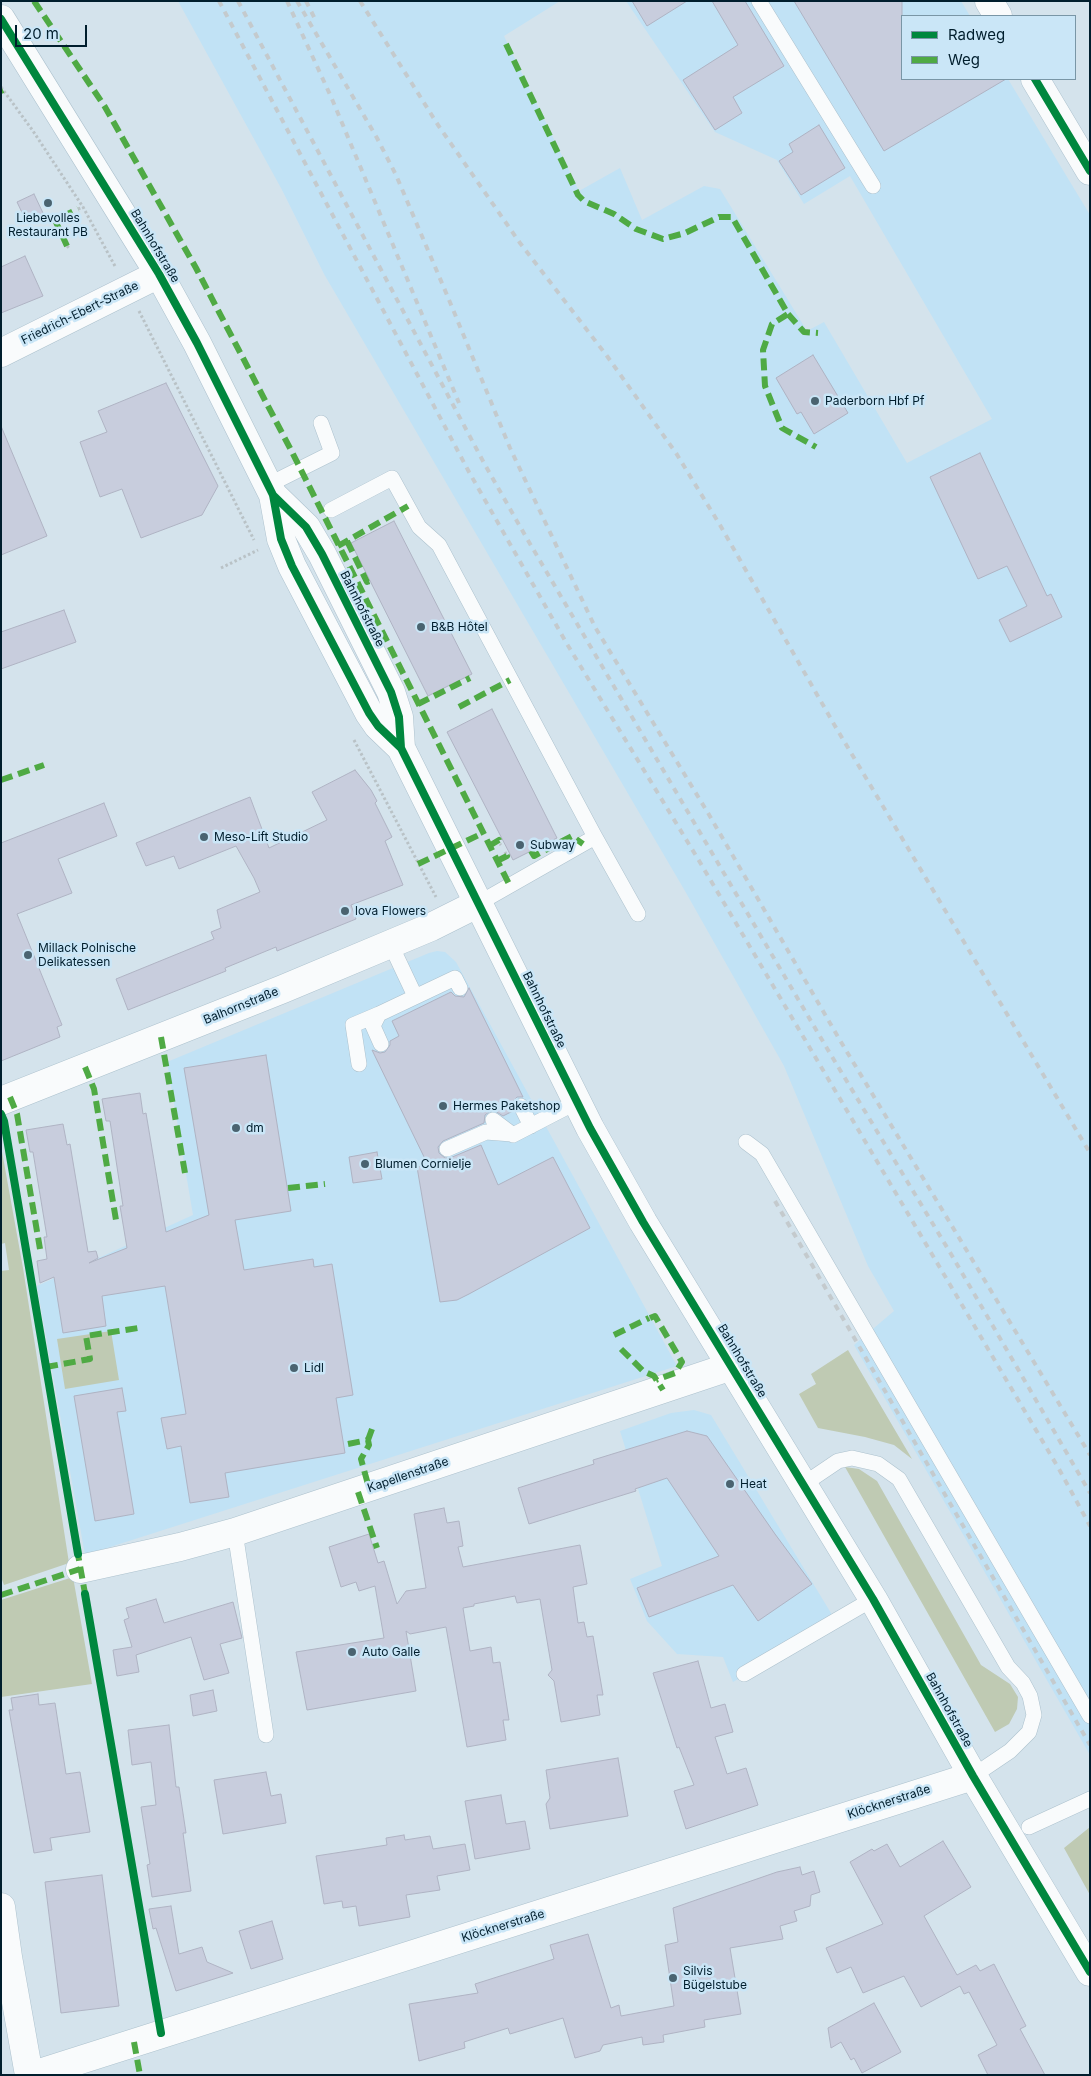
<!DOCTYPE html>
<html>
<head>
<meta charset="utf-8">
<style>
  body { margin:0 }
  #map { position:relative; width:1091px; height:2076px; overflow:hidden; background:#d4e3ec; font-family:Inter,sans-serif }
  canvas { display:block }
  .frame { position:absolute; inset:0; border:2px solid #001e2d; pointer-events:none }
  .legend { position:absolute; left:901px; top:15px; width:175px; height:65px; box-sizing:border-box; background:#cae6f7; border:1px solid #7996a6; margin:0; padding:6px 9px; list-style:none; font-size:15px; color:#001e2d }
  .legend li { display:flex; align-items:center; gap:10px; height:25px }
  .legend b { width:25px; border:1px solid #7996a6 }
  .scale { position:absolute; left:15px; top:25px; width:72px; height:22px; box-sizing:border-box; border:2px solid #001e2d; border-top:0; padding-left:6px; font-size:15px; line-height:18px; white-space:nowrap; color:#001e2d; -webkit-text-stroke:4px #cae6f7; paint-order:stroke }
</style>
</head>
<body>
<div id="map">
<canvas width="1091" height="2076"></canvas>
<div class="frame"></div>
<ul class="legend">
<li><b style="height:6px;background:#00873e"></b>Radweg</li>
<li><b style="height:6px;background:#4faa44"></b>Weg</li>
</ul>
<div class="scale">20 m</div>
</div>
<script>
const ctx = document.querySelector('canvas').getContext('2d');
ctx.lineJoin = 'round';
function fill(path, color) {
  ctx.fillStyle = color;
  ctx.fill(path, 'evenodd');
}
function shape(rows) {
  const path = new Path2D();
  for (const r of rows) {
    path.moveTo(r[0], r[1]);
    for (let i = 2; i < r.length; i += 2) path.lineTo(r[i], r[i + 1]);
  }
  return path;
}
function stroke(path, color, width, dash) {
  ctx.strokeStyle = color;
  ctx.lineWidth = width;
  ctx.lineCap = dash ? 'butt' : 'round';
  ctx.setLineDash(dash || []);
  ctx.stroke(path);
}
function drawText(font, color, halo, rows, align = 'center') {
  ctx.font = font + ' Inter,sans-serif';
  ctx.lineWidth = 5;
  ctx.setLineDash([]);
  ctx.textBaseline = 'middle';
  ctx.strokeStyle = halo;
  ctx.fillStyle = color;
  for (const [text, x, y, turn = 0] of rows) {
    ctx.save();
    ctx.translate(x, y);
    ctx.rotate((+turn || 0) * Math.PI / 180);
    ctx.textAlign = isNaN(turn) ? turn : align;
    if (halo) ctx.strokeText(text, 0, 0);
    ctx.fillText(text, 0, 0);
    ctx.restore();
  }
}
fill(shape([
  [178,1,560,1,504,36,579,191,620,168,642,220,704,186,720,189,807,331,824,322,907,463,992,419,850,176,804,204,777,160,715,132,626,1,961,1,970,16,902,16,902,79,1008,79,1090,215,1090,1755,854,1345,894,1311,868,1266,784,1066,685,891,324,274,281,188],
  [437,951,445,952,456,962,677,1366,85,1555,37,1286,193,1215,167,1062,429,953],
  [694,1410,711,1415,837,1623,733,1682,723,1657,677,1654,647,1621,630,1579,662,1566,620,1431,671,1413]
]), '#c1e2f5');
fill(shape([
  [1,1146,23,1268,69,1563,4,1585,1,1577,1,1271,9,1270,5,1243,1,1244],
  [111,1331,119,1380,65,1389,57,1339],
  [848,1350,912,1459,894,1445,865,1437,818,1428,799,1394,816,1384,811,1374],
  [845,1467,859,1469,877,1481,981,1665,1010,1684,1018,1697,1017,1709,1009,1724,995,1732],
  [73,1577,92,1684,1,1697,1,1600],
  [1090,1827,1090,1895,1064,1848]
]), '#bfcab3');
const building = shape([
  [632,1,687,1,647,26,632,1],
  [712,1,745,1,784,66,733,97,742,113,715,130,683,80,738,45,712,1],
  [794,1,902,1,902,79,1006,79,884,151,794,1],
  [819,125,845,168,801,195,779,161,793,152,789,144,819,125],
  [34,194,43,213,26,221,17,202,34,194],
  [25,256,43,296,1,313,1,267,25,256],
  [813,355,848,413,814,434,801,412,797,414,776,378,813,355],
  [166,383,218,486,202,515,141,538,122,489,100,497,80,442,107,432,98,411,166,383],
  [1,426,47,536,1,555,1,426],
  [980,453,1047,596,1051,594,1062,617,1010,642,999,620,1027,606,1007,566,978,579,930,477,980,453],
  [394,521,472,674,428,696,351,543,394,521],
  [64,610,76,642,1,669,1,632,64,610],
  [492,709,557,838,513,860,447,732,492,709],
  [355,770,371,790,377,801,375,803,392,837,385,841,403,885,351,905,356,919,277,951,276,947,225,968,226,971,128,1010,116,979,214,939,211,932,221,928,217,910,260,892,254,878,236,846,179,869,174,856,146,866,136,843,250,797,269,848,327,820,312,792,355,770],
  [104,803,117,836,58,859,72,893,17,914,62,1025,57,1027,60,1037,1,1061,1,843,104,803],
  [469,988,523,1097,517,1097,514,1100,512,1106,513,1111,503,1116,495,1111,489,1112,485,1115,484,1123,443,1141,438,1147,439,1153,445,1158,450,1158,481,1145,498,1185,553,1157,590,1228,469,1294,457,1300,440,1302,417,1167,428,1165,372,1050,380,1053,385,1052,390,1045,390,1041,399,1036,392,1021,451,992,455,996,464,997,469,988],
  [266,1055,291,1211,235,1220,244,1270,313,1259,314,1267,332,1264,353,1395,336,1398,345,1453,225,1473,229,1497,190,1503,181,1446,167,1449,161,1418,186,1414,165,1286,102,1296,106,1326,63,1333,54,1277,40,1283,37,1261,47,1259,44,1237,47,1237,33,1152,30,1152,26,1130,63,1124,67,1145,70,1144,88,1252,96,1251,98,1258,89,1263,127,1248,120,1206,123,1206,110,1121,106,1121,102,1099,140,1093,143,1114,146,1113,166,1232,209,1215,184,1068,266,1055],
  [377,1152,382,1179,353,1183,349,1157,377,1152],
  [122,1388,126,1411,117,1412,134,1514,95,1521,74,1396,122,1388],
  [687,1431,707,1436,775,1534,812,1584,758,1621,733,1585,649,1617,637,1588,719,1556,667,1478,635,1489,636,1491,529,1524,518,1488,594,1464,593,1460,687,1431],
  [444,1508,447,1523,459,1521,463,1546,458,1547,463,1567,580,1545,587,1584,573,1587,578,1623,584,1622,587,1637,593,1636,603,1695,597,1695,600,1715,561,1722,554,1681,548,1675,552,1670,540,1599,517,1603,515,1596,474,1604,474,1606,463,1608,470,1651,491,1647,493,1663,500,1662,509,1720,503,1720,506,1740,467,1747,446,1627,410,1634,406,1631,416,1691,307,1710,296,1652,384,1638,375,1586,359,1591,356,1582,341,1587,329,1547,369,1534,378,1563,384,1561,397,1604,406,1591,426,1588,414,1514,444,1508],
  [156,1599,164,1623,233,1602,242,1638,220,1644,229,1673,204,1680,191,1637,136,1655,139,1672,117,1676,113,1650,132,1647,124,1620,129,1618,126,1608,156,1599],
  [698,1661,711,1708,725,1704,733,1732,715,1737,727,1774,746,1768,758,1805,686,1829,674,1791,694,1785,679,1747,677,1748,653,1673,698,1661],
  [213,1690,217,1711,193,1716,190,1695,213,1690],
  [38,1694,39,1705,55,1703,66,1774,80,1772,90,1832,50,1838,52,1850,34,1853,9,1710,13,1710,11,1698,38,1694],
  [169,1725,176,1787,179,1787,186,1833,183,1833,191,1891,152,1897,147,1865,150,1864,141,1807,156,1805,151,1762,132,1765,128,1730,169,1725],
  [618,1758,628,1816,550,1829,546,1804,550,1798,546,1770,618,1758],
  [266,1772,271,1796,281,1794,286,1823,223,1834,214,1780,266,1772],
  [501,1795,506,1824,525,1821,530,1849,475,1859,465,1801,501,1795],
  [404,1835,405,1840,430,1836,433,1849,465,1844,470,1870,437,1876,440,1890,406,1895,410,1917,359,1926,356,1906,343,1908,342,1901,324,1904,316,1856,387,1845,386,1838,404,1835],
  [943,1841,971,1887,924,1916,957,1975,976,1965,980,1971,994,1964,1026,2026,1020,2029,1045,2075,988,2075,978,2055,997,2045,969,1992,964,1994,960,1986,921,2007,904,1976,863,1993,851,1967,837,1973,826,1948,883,1924,850,1862,872,1849,874,1851,887,1844,900,1867,943,1841],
  [800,1867,802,1875,814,1871,820,1892,811,1895,810,1906,794,1911,797,1921,780,1926,783,1939,730,1948,741,2014,704,2020,705,2027,663,2035,664,2042,643,2045,642,2037,603,2045,600,2051,575,2058,563,2018,510,2034,508,2028,464,2042,465,2048,419,2061,409,2004,478,1993,475,1984,554,1959,550,1945,588,1934,611,2008,619,2005,621,2016,674,2006,665,1945,678,1942,673,1908,777,1872,800,1867],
  [102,1875,119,2006,61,2013,45,1882,102,1875],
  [171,1906,179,1954,202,1947,207,1962,233,1973,176,1991,156,1928,153,1929,149,1909,171,1906],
  [272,1921,283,1959,251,1969,239,1931,272,1921],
  [874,2003,901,2052,862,2073,854,2058,851,2060,841,2042,831,2048,828,2028,874,2003]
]);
fill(building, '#c8cddd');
stroke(building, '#afb3c3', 1);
const service = shape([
  [759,1,873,186],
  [268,485,332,453,321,423],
  [331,510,392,478,419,527,439,545,595,837,479,903],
  [595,837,638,914],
  [390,943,415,996],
  [381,1044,373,1026,379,1014,455,978,460,988],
  [359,1064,353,1025,379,1014],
  [521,1106,531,1126],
  [493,1120,513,1135,577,1102],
  [746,1142,762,1154,1090,1716],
  [447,1149,486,1132,512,1134],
  [804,1484,838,1461,852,1458,878,1464,899,1479,1008,1667,1023,1683,1030,1696,1034,1715,1029,1732,1010,1751,973,1776],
  [235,1532,266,1735],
  [744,1674,873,1599],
  [1029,1827,1090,1799]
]);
const minor = shape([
  [989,1,998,16],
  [1035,79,1090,171],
  [1,353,159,274],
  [1,1101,283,989,431,927,479,903],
  [80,1569,180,1547,235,1532,732,1366],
  [1,1907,8,1957,29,2075],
  [33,2075,973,1776]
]);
const secondary = shape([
  [1,19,159,274,197,343,273,495,281,539,292,566,369,713,378,726,401,748,590,1128,643,1222,873,1599,973,1776,1090,1972],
  [273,495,306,527,322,554,391,692,399,717,401,748]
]);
stroke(service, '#acc1cd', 16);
stroke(minor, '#acc1cd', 29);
stroke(secondary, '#acc1cd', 29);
stroke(shape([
  [1,87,33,131,83,207,116,268],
  [78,209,83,207],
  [67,246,69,248],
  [139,311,254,540],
  [221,568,258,550],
  [354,740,436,897],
  [500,844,501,845],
  [505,852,506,854],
  [649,1318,650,1318]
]), '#b9c2c6', 3, [2.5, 2.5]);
stroke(service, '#f9fbfc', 15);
stroke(minor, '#f9fbfc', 28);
stroke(secondary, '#f9fbfc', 28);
stroke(shape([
  [219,1,469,472,567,644,698,859,936,1261,1059,1469,1090,1526],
  [238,1,484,463,526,537,828,1050,951,1254,1090,1493],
  [287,1,332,99,459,403],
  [297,1,377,138,396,175,447,295,510,448,595,627,708,813,841,1042,1090,1455],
  [306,1,316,21],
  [360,1,438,125,520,243,607,356,676,453,720,525,835,726,1090,1153],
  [775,1201,1090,1745]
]), '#c4cacd', 4, [6, 6]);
stroke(shape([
  [34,1,105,107,196,268,292,452,510,886],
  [506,44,578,195,584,201,614,214,636,229,663,239,685,233,719,217,732,217,788,314,772,324,763,350,765,386,782,428,816,447],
  [1,91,3,90],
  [67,246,55,220,78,209],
  [788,314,804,332,818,333],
  [347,541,367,582,370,581],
  [338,546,408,506],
  [418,704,470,678],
  [459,707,510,680],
  [1,780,44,765],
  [489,846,499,840,500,844],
  [531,851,534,856,572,836,583,844],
  [497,861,507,856,506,854],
  [418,864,483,833],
  [161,1037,185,1173],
  [85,1067,94,1089,116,1220],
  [10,1097,17,1114,40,1249],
  [288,1188,325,1184],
  [650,1318,655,1316,682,1362,675,1373,656,1380],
  [614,1335,649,1318],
  [621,1349,643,1371,654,1376,663,1390],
  [46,1367,90,1359,86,1336,138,1328],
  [368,1440,372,1429],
  [348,1444,368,1440,369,1445,361,1459,369,1488],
  [358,1492,377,1548],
  [77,1549,86,1599],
  [1,1595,80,1569],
  [134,2042,140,2075]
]), '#4faa44', 6, [12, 6]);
stroke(shape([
  [1,19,159,274,197,343,273,495,281,539,292,566,369,713,378,726,401,748,590,1128,643,1222,873,1599,973,1776,1090,1972],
  [1035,79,1090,171],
  [273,495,306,527,322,554,391,692,399,717,401,748],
  [1,1114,4,1121,78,1554],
  [85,1594,161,2033]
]), '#00873e', 8);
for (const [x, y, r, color] of [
  [48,203,5,"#4a6370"],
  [815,401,5,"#4a6370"],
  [421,627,5,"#4a6370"],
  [204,837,5,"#4a6370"],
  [520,845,5,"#4a6370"],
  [345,911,5,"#4a6370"],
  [28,955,5,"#4a6370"],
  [443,1106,5,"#4a6370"],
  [236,1128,5,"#4a6370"],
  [365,1164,5,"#4a6370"],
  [294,1368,5,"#4a6370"],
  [730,1484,5,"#4a6370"],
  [352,1652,5,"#4a6370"],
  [673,1978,5,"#4a6370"]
]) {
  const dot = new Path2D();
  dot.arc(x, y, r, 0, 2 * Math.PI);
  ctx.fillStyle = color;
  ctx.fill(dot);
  stroke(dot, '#cae6f7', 2);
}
drawText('12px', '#001e2d', '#cae6f7', [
  ["Liebevolles",48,218,"center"],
  ["Restaurant PB",48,232,"center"],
  ["Paderborn Hbf Pf",825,401],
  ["B&B Hôtel",431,627],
  ["Meso-Lift Studio",214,837],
  ["Subway",530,845],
  ["lova Flowers",355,911],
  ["Millack Polnische",38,948],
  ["Delikatessen",38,962],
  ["Hermes Paketshop",453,1106],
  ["dm",246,1128],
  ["Blumen Cornielje",375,1164],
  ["Lidl",304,1368],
  ["Heat",740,1484],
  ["Auto Galle",362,1652],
  ["Silvis",683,1971],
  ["Bügelstube",683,1985]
], 'left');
drawText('12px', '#001e2d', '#cae6f7', [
  ["Bahnhofstraße",155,246,59],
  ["Friedrich-Ebert-Straße",80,313,-26],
  ["Bahnhofstraße",362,609,63],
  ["Balhornstraße",241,1006,-22],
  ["Bahnhofstraße",544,1010,64],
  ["Bahnhofstraße",742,1361,59],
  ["Kapellenstraße",408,1475,-19],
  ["Bahnhofstraße",949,1710,61],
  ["Klöcknerstraße",889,1802,-18],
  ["Klöcknerstraße",503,1926,-17]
]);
</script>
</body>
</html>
